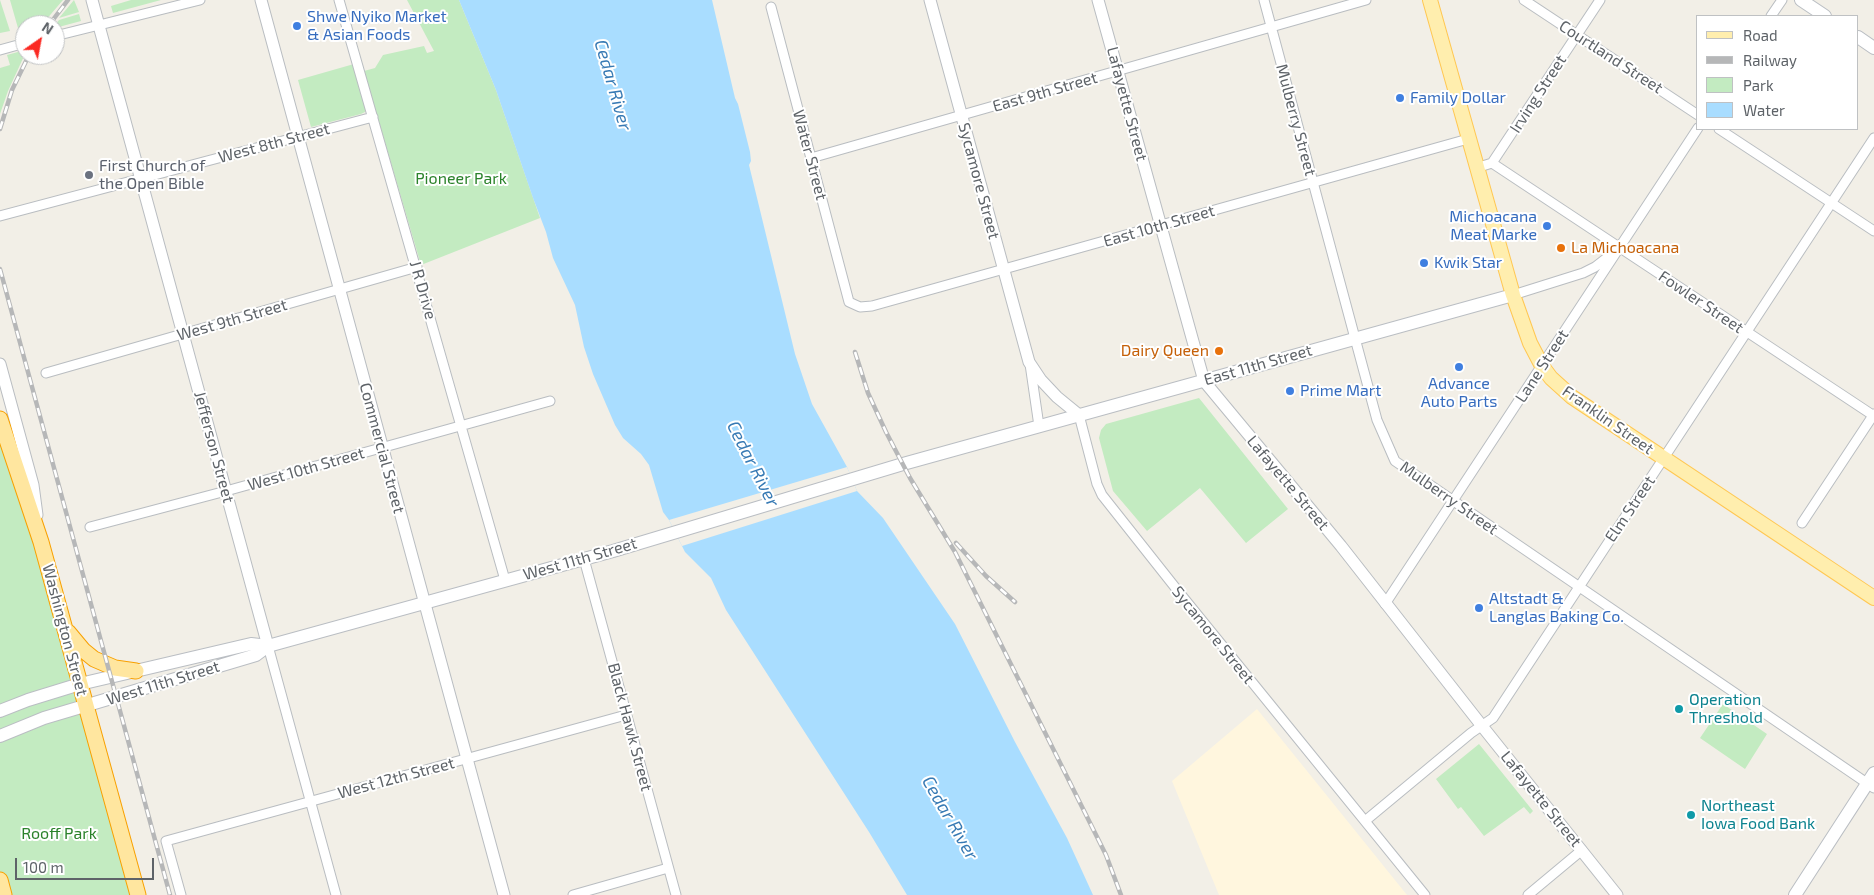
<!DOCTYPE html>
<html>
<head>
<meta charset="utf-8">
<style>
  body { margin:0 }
  #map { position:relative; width:1874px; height:895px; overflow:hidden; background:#f2efe7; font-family:"Exo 2",sans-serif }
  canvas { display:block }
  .legend { position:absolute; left:1696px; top:15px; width:162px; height:115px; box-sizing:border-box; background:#fff; border:1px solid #bfc1c3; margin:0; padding:6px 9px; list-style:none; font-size:15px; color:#5e6368 }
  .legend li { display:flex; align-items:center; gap:10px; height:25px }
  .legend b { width:25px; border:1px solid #bfc1c3 }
  .north { position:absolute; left:15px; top:15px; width:50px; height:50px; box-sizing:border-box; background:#fff; border:1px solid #bfc1c3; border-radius:50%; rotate:33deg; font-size:14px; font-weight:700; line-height:20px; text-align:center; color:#5e6368 }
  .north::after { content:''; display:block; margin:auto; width:18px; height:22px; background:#fb2a23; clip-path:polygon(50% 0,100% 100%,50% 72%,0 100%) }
  .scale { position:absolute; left:15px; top:858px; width:139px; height:22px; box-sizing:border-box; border:2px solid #5e6368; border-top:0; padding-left:6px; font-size:15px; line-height:18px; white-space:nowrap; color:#5e6368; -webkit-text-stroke:4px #fff; paint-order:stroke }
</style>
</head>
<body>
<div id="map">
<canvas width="1874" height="895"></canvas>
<ul class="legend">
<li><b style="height:6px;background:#ffeeae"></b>Road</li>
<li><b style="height:6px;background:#b6b7b8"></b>Railway</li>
<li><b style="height:14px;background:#c3ebc1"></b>Park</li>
<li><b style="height:14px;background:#a9ddff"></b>Water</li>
</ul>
<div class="north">N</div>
<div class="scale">100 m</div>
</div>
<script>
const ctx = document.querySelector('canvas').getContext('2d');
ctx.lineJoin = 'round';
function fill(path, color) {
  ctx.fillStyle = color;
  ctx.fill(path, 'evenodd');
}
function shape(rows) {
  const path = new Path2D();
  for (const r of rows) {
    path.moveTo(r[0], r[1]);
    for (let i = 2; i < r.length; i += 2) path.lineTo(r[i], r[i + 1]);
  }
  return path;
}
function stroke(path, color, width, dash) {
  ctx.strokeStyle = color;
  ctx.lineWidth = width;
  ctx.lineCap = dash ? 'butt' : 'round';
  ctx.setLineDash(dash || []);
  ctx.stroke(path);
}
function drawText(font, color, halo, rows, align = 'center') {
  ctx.font = font + ' "Exo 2",sans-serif';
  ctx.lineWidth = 4;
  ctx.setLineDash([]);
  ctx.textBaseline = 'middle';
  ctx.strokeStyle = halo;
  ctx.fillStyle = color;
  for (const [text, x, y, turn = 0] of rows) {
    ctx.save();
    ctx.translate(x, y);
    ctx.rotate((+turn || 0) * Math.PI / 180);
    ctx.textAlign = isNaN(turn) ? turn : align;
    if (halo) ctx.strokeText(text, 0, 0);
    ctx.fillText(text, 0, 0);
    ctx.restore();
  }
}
fill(shape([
  [1257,709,1407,895,1219,895,1172,781]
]), '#fff6de');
fill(shape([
  [0,0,10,31,0,33],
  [10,0,63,0,45,21,25,25,25,26,18,28],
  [74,0,79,12,59,18],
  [131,0,161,0,113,13,111,6],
  [407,0,459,0,496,90,540,218,421,265,364,71,375,68,383,55,424,46,427,53,434,51],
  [79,14,81,21,55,28,55,25,59,20],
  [25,50,25,54,8,91,0,114,0,68,10,65,7,55],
  [354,64,367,108,365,112,361,114,311,127,298,80],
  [1199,398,1288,509,1246,543,1200,488,1147,531,1113,491,1099,438,1101,430,1106,424],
  [0,419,138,895,4,895,0,880],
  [1723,704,1767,734,1745,769,1700,738],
  [1479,744,1533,811,1530,814,1524,807,1484,836,1461,807,1458,809,1436,779]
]), '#c3ebc1');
fill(shape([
  [459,0,712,0,735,98,738,104,750,152,751,161,749,165,795,354,812,404,847,467,857,491,883,518,955,624,1015,742,1067,838,1093,895,907,895,869,832,726,610,711,578,685,552,669,520,663,512,649,465,641,454,623,438,615,425,593,374,584,347,575,305,553,258,546,232,533,198,496,90]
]), '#a9ddff');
fill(shape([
  [847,467,857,491,682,546,669,520]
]), '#f2efe7');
const minor = shape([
  [339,0,505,580],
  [1264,0,1377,420,1395,461,1874,788],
  [1524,0,1698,115],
  [771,7,849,302,860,307,872,306,1468,139],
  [1771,16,1782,0],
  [55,36,200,0],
  [0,50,25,43],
  [1719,129,1874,231],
  [811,158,1366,0],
  [1492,163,1600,0],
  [1476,168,1492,163,1874,416],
  [0,216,373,117],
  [1513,295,1583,273,1595,267,1613,253],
  [1030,364,1039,426],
  [46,373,417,267],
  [1079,415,1097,484,1102,495,1178,591,1425,895],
  [1802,523,1874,414],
  [90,527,226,491,550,401],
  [584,559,676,895],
  [1385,604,1698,128],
  [268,646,336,895],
  [1365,821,1471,733,1493,718,1874,138],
  [181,895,166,841,626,715],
  [573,895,668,868],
  [1528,895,1582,850]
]);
const tertiary = shape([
  [92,0,268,646],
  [261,0,504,895],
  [930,0,1029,362,1041,380,1057,397,1079,415],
  [1098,0,1204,381,1341,546,1482,726,1617,895],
  [0,364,33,485,37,515]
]);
const secondary = shape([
  [1801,0,1825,16],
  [1858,37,1874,48],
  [0,711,28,700,80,684,251,644,268,646],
  [0,736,44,718,256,655,268,646,613,551,903,464,1513,295],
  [1795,895,1874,773]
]);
const primary = shape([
  [1430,0,1513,295,1530,343,1542,366,1551,378,1572,397,1874,598]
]);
const trunk = shape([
  [0,419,41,542,138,895],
  [68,632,83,650,94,659,115,668,136,671],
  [0,880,4,895]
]);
stroke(minor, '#b9bdc1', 11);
stroke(tertiary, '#b9bdc1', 13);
stroke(secondary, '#babec3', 14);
stroke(primary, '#ffc752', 16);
stroke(trunk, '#f8a000', 17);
stroke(minor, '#fff', 9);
stroke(tertiary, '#fff', 11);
stroke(secondary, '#fff', 12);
stroke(primary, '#ffeeae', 14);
stroke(trunk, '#ffe69f', 15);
const rail = shape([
  [49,25,68,0],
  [0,129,12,90,29,55],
  [0,269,170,895],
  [855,352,868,393,886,432,910,478,955,552,1106,855,1121,895],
  [956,543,986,576,1015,602]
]);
stroke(rail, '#b6b7b8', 4.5);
stroke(rail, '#fff', 2.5, [8]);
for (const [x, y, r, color] of [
  [297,26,5,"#3f7fe0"],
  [1400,98,5,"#3f7fe0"],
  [89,175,5,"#6b7280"],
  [1547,226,5,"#3f7fe0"],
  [1561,248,5,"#e8710a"],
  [1424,263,5,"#3f7fe0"],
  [1219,351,5,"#e8710a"],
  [1459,367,5,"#3f7fe0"],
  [1290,391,5,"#3f7fe0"],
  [1479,608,5,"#3f7fe0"],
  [1679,709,5,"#0f9aa8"],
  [1691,815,5,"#0f9aa8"]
]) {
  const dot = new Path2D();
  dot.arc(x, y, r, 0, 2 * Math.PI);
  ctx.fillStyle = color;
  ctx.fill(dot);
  stroke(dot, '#fff', 2);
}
drawText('16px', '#366cbe', '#fff', [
  ["Shwe Nyiko Market",307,17],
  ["& Asian Foods",307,35],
  ["Family Dollar",1410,98],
  ["Michoacana",1537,217,"right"],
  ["Meat Marke",1537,235,"right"],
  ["Kwik Star",1434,263],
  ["Advance",1459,384,"center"],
  ["Auto Parts",1459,402,"center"],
  ["Prime Mart",1300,391],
  ["Altstadt &",1489,599],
  ["Langlas Baking Co.",1489,617]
], 'left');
drawText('16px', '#5e6368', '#fff', [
  ["Courtland Street",1611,57,33],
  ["East 9th Street",1045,92,-16],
  ["Irving Street",1538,94,-57],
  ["Lafayette Street",1127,104,75],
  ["Mulberry Street",1296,120,75],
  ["West 8th Street",274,143,-15],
  ["Water Street",810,155,75],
  ["Sycamore Street",979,181,75],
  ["East 10th Street",1159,226,-16],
  ["J R Drive",423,290,74],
  ["Fowler Street",1701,302,34],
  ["West 9th Street",232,320,-16],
  ["East 11th Street",1258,365,-16],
  ["Lane Street",1542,366,-57],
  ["Franklin Street",1608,420,35],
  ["Jefferson Street",214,447,75],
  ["Commercial Street",382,448,75],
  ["West 10th Street",306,469,-16],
  ["Lafayette Street",1288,483,50],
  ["Mulberry Street",1449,498,35],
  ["Elm Street",1630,509,-56],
  ["West 11th Street",580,559,-16],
  ["Washington Street",65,630,75],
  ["Sycamore Street",1213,635,51],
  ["West 11th Street",163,683,-17],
  ["Black Hawk Street",630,727,75],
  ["West 12th Street",396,778,-15],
  ["Lafayette Street",1541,799,51]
]);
drawText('16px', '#5b616d', '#fff', [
  ["First Church of",99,166],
  ["the Open Bible",99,184]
], 'left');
drawText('16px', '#2b822b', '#fff', [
  ["Pioneer Park",461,179],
  ["Rooff Park",59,834]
]);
drawText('16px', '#c56008', '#fff', [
  ["La Michoacana",1571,248],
  ["Dairy Queen",1209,351,"right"]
], 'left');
drawText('16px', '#0d838f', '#fff', [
  ["Operation",1689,700],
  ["Threshold",1689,718],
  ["Northeast",1701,806],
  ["Iowa Food Bank",1701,824]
], 'left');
drawText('italic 18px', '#377ab4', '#fff', [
  ["Cedar River",613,85,74],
  ["Cedar River",753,464,63],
  ["Cedar River",950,818,60]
]);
</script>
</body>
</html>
